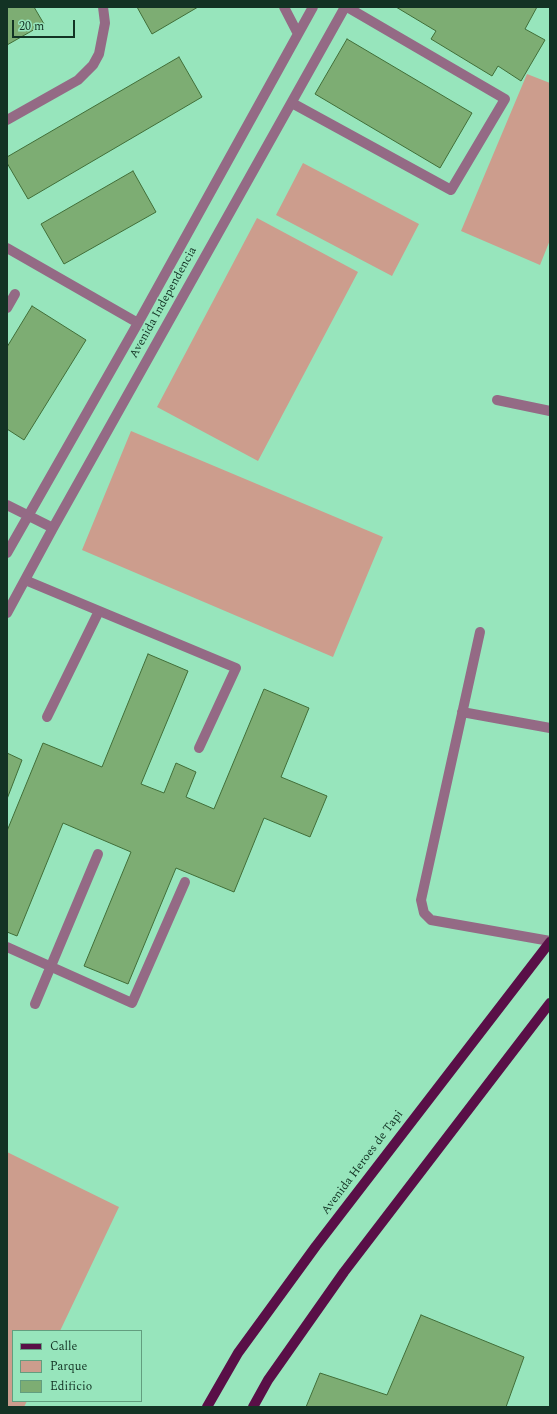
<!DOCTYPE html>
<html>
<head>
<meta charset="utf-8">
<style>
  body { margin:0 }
  #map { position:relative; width:557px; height:1414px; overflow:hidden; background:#97e5bc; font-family:Spectral,serif }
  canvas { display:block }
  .frame { position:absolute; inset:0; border:8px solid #133324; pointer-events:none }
  .legend { position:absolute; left:12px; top:1330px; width:130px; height:72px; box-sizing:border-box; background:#97e5bc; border:1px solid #629e7f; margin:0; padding:5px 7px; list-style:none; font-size:12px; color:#133324 }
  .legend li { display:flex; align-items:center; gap:8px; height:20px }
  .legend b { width:20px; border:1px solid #629e7f }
  .scale { position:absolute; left:12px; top:20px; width:63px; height:18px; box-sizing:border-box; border:2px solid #133324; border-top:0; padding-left:5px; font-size:12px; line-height:14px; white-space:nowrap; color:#133324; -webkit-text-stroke:3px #97e5bc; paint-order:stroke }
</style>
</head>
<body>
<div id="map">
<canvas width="557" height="1414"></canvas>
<div class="frame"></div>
<ul class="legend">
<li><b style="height:5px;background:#590f47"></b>Calle</li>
<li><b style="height:11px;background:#cc9d8d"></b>Parque</li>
<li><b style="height:11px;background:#7dad73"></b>Edificio</li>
</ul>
<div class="scale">20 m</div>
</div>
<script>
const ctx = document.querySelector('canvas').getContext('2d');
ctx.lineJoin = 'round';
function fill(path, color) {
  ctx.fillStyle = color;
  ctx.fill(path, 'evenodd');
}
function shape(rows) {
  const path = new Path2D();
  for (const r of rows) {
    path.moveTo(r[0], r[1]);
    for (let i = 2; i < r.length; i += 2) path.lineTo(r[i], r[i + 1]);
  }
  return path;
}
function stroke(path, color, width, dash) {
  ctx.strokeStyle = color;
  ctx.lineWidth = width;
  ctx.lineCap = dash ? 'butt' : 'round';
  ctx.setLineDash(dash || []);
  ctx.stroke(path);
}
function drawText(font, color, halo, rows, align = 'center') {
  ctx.font = font + ' Spectral,serif';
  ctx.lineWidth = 3;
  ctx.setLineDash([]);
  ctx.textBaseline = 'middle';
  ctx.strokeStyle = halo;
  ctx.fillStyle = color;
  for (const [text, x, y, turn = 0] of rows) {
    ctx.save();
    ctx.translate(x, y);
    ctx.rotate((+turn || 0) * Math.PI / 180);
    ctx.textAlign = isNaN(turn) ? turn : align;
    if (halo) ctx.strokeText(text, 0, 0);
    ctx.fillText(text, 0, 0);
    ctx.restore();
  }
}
fill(shape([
  [527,74,550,83,550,240,540,265,461,231],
  [303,163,419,224,392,276,276,215],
  [257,218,358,272,258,461,157,407],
  [131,431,383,537,333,657,82,550],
  [7,1152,119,1207,60,1331,13,1331,13,1401,27,1401,24,1407,7,1407]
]), '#cc9d8d');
const building = shape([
  [7,7,34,7,44,24,7,45,7,7],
  [137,7,198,7,152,34,137,7],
  [396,7,537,7,525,29,545,40,521,81,498,66,492,76,431,39,436,31,396,7],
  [347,39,472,113,440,168,315,94,347,39],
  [179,57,202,97,28,199,7,163,7,157,179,57],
  [133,171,156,212,64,264,41,224,133,171],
  [32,306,86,340,24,440,7,429,7,347,32,306],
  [148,654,188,671,141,784,164,793,176,763,196,772,186,797,214,809,264,689,309,708,281,777,327,796,310,837,264,818,234,892,176,868,128,984,84,966,131,852,63,823,17,936,7,932,7,831,43,743,102,767,148,654],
  [7,753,22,760,7,799,7,753],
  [421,1315,524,1357,506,1407,306,1407,320,1373,387,1395,421,1315]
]);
fill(building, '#7dad73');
stroke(building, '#416e38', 1);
stroke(shape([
  [284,7,298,34],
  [292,103,451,190,505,99,347,7],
  [7,120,78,80,93,65,99,54,105,23,103,7],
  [7,248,138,323],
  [7,308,15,294],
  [497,400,550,411],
  [7,505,53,528],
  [7,553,138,323,313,7],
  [25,580,236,668,199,748],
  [7,613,53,528,345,7],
  [480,632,421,900,424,913,431,920,550,941],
  [462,712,550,728],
  [47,717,99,611],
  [7,947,132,1003,185,882],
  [35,1004,98,854]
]), '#946a85', 10);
stroke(shape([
  [207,1407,238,1353,316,1246,550,942],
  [253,1407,268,1380,344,1272,550,1003]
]), '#590f47', 10);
drawText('12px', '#133324', '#97e5bc', [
  ["Avenida Independencia",164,303,-61],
  ["Avenida Heroes de Tapi",363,1163,-53]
]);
</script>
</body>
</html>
